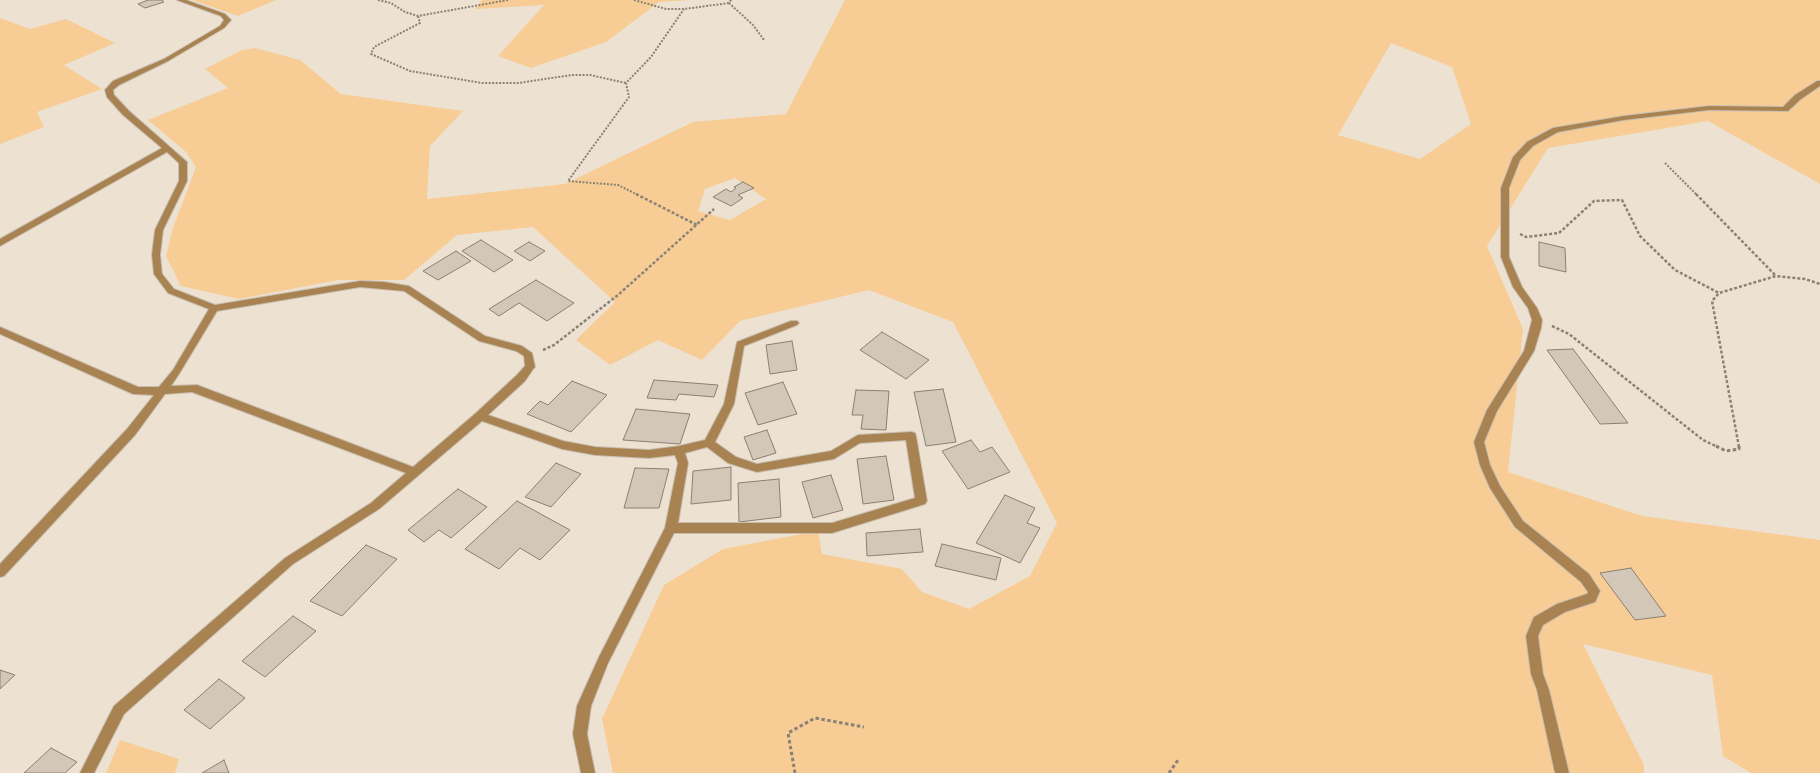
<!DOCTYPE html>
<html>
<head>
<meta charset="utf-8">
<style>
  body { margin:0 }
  canvas { display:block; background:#ede1d1 }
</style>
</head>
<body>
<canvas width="1820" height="773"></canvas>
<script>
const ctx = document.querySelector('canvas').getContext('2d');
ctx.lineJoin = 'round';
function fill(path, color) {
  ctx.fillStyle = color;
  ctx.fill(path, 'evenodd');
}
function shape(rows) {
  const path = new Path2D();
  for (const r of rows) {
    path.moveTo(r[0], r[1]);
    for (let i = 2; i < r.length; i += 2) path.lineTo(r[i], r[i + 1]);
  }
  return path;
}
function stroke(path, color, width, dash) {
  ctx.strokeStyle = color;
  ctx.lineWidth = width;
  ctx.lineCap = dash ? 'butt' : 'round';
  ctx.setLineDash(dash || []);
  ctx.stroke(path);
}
fill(shape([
  [192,0,276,0,238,16],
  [482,0,690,0,659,2,606,42,531,68,498,56,544,5,475,9],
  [845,0,1820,0,1820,184,1708,121,1548,148,1487,246,1523,329,1508,472,1642,516,1820,540,1820,773,1751,773,1723,756,1712,675,1583,644,1644,765,1644,773,613,773,602,719,664,585,723,549,818,531,822,554,902,569,922,592,969,609,1030,576,1057,523,953,322,869,290,740,321,702,360,658,340,610,365,576,340,615,302,533,227,457,235,404,280,338,280,239,299,181,286,166,256,173,228,196,167,186,152,148,120,228,88,205,69,242,50,255,48,300,60,341,94,463,111,430,146,427,199,565,184,693,122,786,114],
  [1391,43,1452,67,1471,124,1420,159,1338,135],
  [735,178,766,199,730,220,698,211,705,189],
  [0,18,30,29,66,19,115,43,64,65,102,89,37,112,44,127,0,144],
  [120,740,179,759,175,773,106,773]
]), '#f7cd95');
const building = shape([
  [148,0,162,0,164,2,145,8,138,4,148,0],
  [743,182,754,188,738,195,743,198,731,206,713,197,726,189,731,192,736,188,734,187,743,182],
  [481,240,513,260,494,272,462,251,481,240],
  [529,242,545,251,530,261,514,251,529,242],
  [1539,242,1565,248,1566,272,1539,266,1539,242],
  [456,251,471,261,438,280,423,271,456,251],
  [536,280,574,303,547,321,519,303,499,316,489,309,536,280],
  [882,332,929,360,906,379,860,350,882,332],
  [792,341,797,370,770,374,766,345,792,341],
  [1573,349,1628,423,1600,424,1547,350,1573,349],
  [654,380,718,385,714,397,679,394,676,400,647,398,654,380],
  [572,381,607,395,571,432,527,414,540,401,548,405,572,381],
  [783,382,797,414,758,425,745,393,783,382],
  [943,389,956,442,926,446,914,392,943,389],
  [856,390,889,391,886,430,861,429,863,415,852,415,856,390],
  [636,409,690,414,680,444,623,440,636,409],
  [767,430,776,453,753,460,744,437,767,430],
  [971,440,980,452,992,447,1010,472,968,489,942,451,971,440],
  [886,456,894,500,863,504,857,459,886,456],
  [556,463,581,474,551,507,525,497,556,463],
  [731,467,731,500,691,504,693,471,731,467],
  [635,468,669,469,659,508,624,508,635,468],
  [831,475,843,510,813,518,802,482,831,475],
  [779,479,781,517,739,522,738,483,779,479],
  [458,489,487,507,451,538,439,530,424,542,408,530,458,489],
  [1005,495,1035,508,1027,523,1040,528,1020,563,976,543,1005,495],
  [517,501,570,530,540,560,520,548,499,569,465,549,517,501],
  [920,529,923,552,867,556,866,533,920,529],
  [942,544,1001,558,996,580,935,566,942,544],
  [366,545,397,559,342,616,310,601,366,545],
  [1631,568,1666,616,1635,620,1600,573,1631,568],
  [293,616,316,631,265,677,242,661,293,616],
  [0,670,15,675,0,689,0,670],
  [219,679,245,698,210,729,184,710,219,679],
  [51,748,77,762,65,773,24,773,51,748],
  [224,760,229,773,202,773,224,760]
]);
fill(building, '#d3c7b8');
stroke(building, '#8b8072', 1);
const street = shape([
  [177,0,186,0,225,14,231,20,224,28,168,61,119,85,113,90,114,95,129,111,187,162,187,181,163,230,160,255,162,274,174,289,215,305,360,281,384,282,409,286,485,336,522,346,532,353,535,367,533,369,525,381,488,415,563,441,595,447,649,450,679,446,705,440,724,404,737,342,791,321,797,321,799,323,797,325,744,346,734,404,715,442,736,457,757,464,831,451,858,435,911,432,915,433,916,436,927,501,925,504,832,533,674,533,608,663,591,706,587,734,595,773,581,773,573,734,577,706,599,657,665,528,678,463,675,455,649,458,595,455,562,449,482,421,379,509,293,564,124,714,94,773,80,773,114,706,285,558,371,503,406,473,192,392,165,394,135,435,4,576,0,577,0,564,127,429,154,395,133,394,0,334,0,327,138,387,159,387,173,370,209,309,168,293,154,274,152,255,155,230,179,181,179,163,167,152,0,246,0,239,162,148,123,115,107,97,105,90,113,81,164,59,220,26,224,20,221,16,177,0],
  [360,287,404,291,479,341,516,351,524,356,525,366,517,375,476,413,413,467,197,385,171,386,179,374,217,311,360,287],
  [906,440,915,498,832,523,678,523,688,463,685,453,707,447,728,463,757,472,834,459,860,443,906,440],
  [1817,81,1820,81,1820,86,1801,99,1788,111,1709,110,1624,120,1558,132,1533,146,1520,160,1509,188,1509,257,1522,287,1537,308,1542,320,1541,328,1534,351,1497,411,1484,442,1490,465,1500,486,1523,521,1589,574,1600,591,1595,602,1565,612,1543,625,1538,636,1543,674,1549,690,1569,773,1555,773,1537,690,1531,674,1526,636,1534,617,1557,604,1587,594,1588,592,1581,582,1515,527,1490,488,1480,465,1474,442,1487,410,1524,351,1532,320,1528,308,1513,287,1501,257,1501,188,1513,157,1527,142,1553,128,1624,116,1709,106,1783,107,1795,95,1817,81]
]);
stroke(street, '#c8beb0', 2);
stroke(shape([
  [378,0,391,3,405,12,418,16,508,0],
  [634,0,666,9,684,9,729,3],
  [731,0,729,3,753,25,764,40],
  [418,16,420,23,374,47,371,54,410,71,482,83,518,83,572,75,590,75,626,83],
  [1665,163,1697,195],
  [638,195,618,185,568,181,629,97,626,83,651,57,684,9]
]), '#8a8277', 2, [2, 1.5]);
stroke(shape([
  [636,194,697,225],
  [1696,194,1776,276],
  [1520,234,1526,237,1559,233,1594,201,1622,200,1640,236,1675,270,1719,293],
  [1552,326,1569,334,1703,440,1718,447],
  [543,350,554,345,618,295,714,209],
  [1739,447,1712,301,1719,293,1776,276,1805,279,1820,284]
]), '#8a8277', 2.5, [3, 2]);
stroke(shape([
  [1716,446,1726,451,1739,449,1739,446],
  [795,773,788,733,815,718,864,727],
  [1169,773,1178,760]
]), '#8a8277', 3, [3.5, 2.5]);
fill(street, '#a88351');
</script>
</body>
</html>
